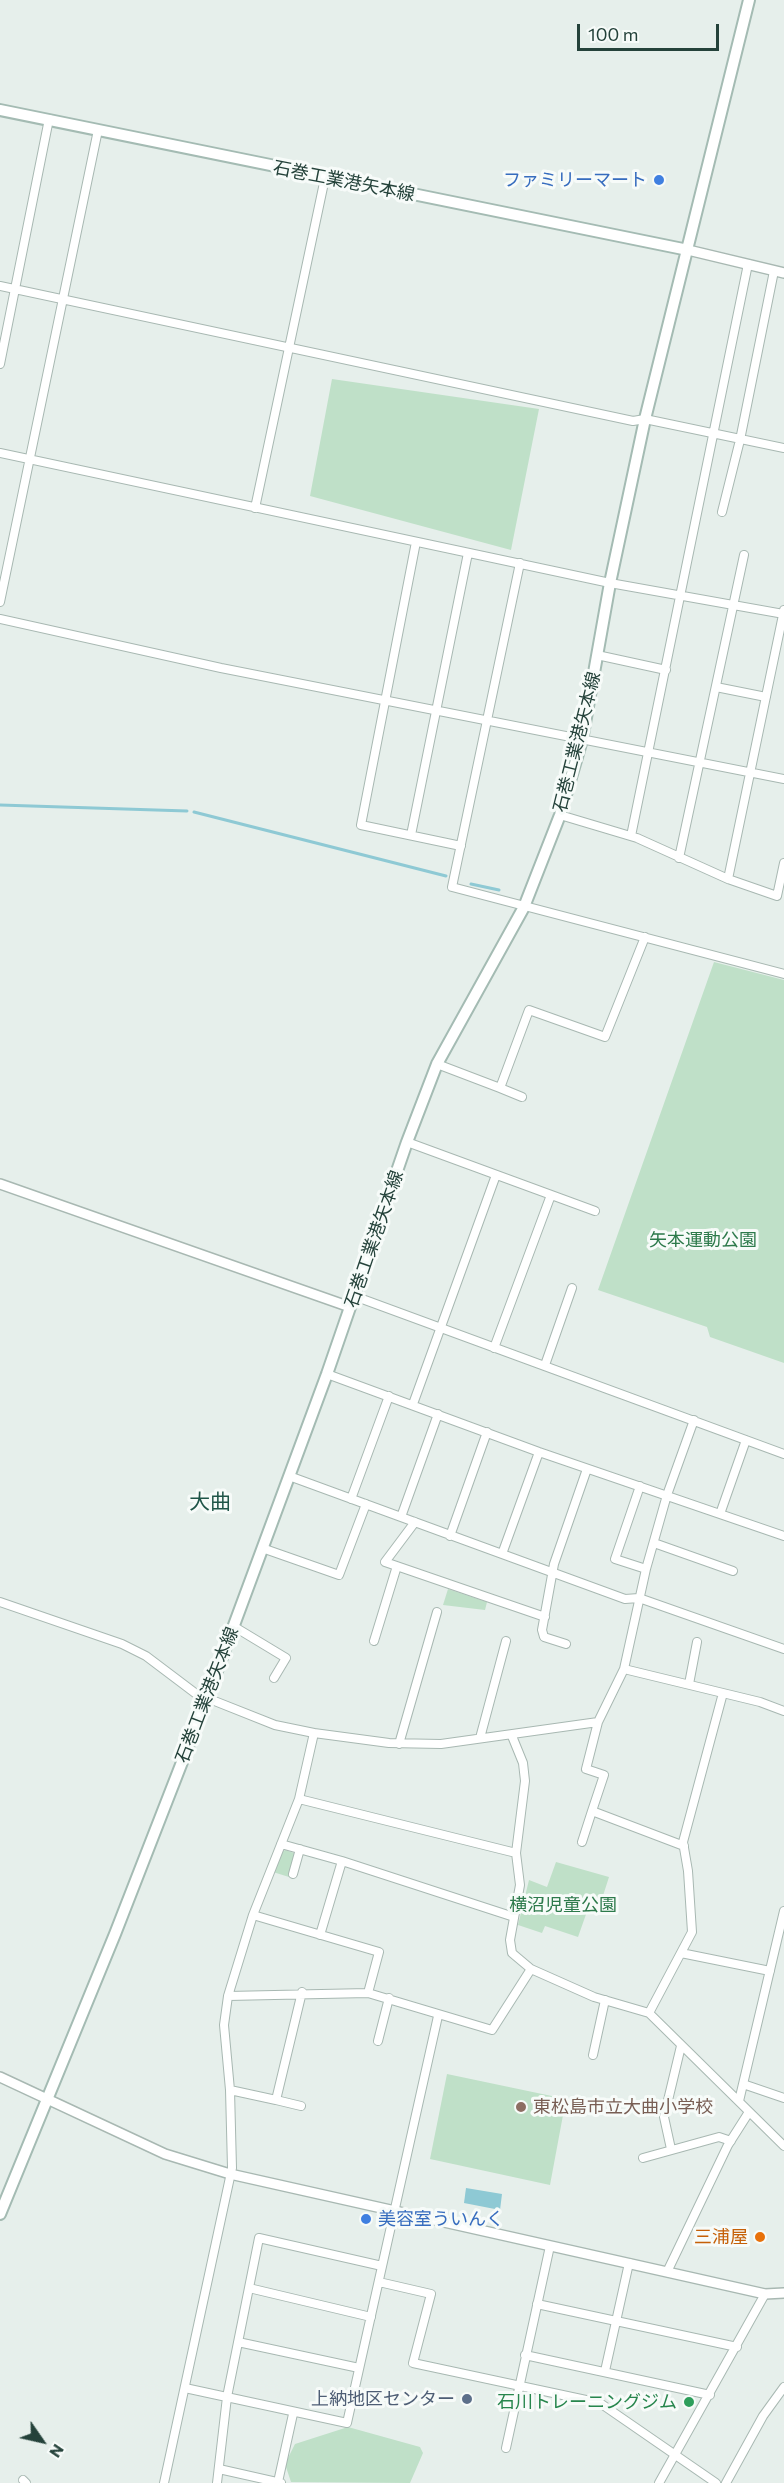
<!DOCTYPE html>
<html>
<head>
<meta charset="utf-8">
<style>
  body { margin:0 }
  #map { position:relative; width:784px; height:2483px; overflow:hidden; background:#e6efeb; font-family:Commissioner,sans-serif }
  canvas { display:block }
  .north { position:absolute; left:12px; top:2411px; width:60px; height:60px; -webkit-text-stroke:4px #f7fbf9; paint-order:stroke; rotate:124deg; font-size:16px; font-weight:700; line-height:24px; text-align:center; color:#24423a }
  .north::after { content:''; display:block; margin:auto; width:21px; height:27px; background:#24423a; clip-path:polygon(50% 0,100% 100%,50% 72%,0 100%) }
  .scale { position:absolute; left:577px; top:24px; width:142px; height:27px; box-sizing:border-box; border:3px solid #24423a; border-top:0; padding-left:8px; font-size:18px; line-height:21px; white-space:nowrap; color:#24423a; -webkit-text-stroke:4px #f7fbf9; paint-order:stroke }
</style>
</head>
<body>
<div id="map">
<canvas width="784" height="2483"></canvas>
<div class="north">N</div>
<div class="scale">100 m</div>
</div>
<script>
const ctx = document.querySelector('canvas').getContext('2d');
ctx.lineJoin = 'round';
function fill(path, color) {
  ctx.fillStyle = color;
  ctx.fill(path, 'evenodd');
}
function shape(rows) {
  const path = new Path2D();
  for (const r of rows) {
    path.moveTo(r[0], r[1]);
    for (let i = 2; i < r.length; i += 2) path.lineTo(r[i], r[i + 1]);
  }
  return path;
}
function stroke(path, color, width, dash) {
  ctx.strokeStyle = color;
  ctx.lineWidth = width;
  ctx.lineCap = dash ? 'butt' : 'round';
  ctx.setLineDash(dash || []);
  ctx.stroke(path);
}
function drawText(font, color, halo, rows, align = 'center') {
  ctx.font = font + ' Commissioner,"Noto Sans JP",sans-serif';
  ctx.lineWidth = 6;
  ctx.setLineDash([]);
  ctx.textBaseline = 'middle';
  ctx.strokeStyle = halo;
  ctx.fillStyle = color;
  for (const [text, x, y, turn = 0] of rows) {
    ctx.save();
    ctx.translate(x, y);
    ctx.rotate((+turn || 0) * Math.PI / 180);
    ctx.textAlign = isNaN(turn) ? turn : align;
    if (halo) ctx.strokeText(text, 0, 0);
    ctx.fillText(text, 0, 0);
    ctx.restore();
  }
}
fill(shape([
  [332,379,539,409,511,550,310,496],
  [714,962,784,980,784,1363,710,1337,707,1327,598,1290],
  [448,1589,487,1602,485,1610,443,1605],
  [285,1850,294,1853,295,1857,289,1877,273,1872,280,1853],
  [556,1862,609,1877,600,1905,590,1903,578,1937,545,1926,542,1933,518,1925,529,1880,547,1887],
  [447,2074,566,2099,550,2185,430,2159],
  [348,2427,420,2447,423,2453,410,2483,291,2482,285,2464,295,2444]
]), '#bfe0c8');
fill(shape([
  [466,2188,502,2194,500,2210,464,2203]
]), '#8ec9d4');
stroke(shape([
  [0,805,187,811],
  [194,812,446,876],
  [471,884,499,890]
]), '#8ec9d4', 3);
const minor = shape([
  [0,286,633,421,645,419,784,448],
  [0,364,49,119],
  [0,453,610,583,784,614],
  [255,508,325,178],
  [722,512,740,440,774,271],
  [416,542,361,825,461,846],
  [520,563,452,887,784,974],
  [0,602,98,130],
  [0,619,221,668,784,779],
  [597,655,666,670],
  [716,687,766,697],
  [560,815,637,838,728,879,784,610],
  [411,835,468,553],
  [631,836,748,264],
  [679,858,744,555],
  [728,879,777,896,784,863],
  [437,1064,500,1088,529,1010,605,1037,645,937],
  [500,1088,522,1097],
  [407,1142,595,1211],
  [354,1296,784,1454],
  [494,1348,551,1195],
  [545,1365,572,1288],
  [327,1374,539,1452,784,1536],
  [413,1404,496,1175],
  [289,1476,625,1599,639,1598,784,1649],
  [640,1486,615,1559,646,1569],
  [351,1499,389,1396],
  [720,1514,746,1440],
  [401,1517,438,1414],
  [415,1522,385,1562,545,1617],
  [450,1536,487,1432],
  [654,1543,733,1571],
  [262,1548,339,1575,366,1504],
  [502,1554,539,1452],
  [0,1602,122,1644,146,1656,195,1693,207,1698,275,1725,314,1733,389,1743,441,1744,598,1722,624,1669,760,1702,784,1711],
  [233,1626,286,1658,274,1678],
  [374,1641,397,1566],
  [566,1644,544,1637,542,1630,554,1564,587,1469],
  [624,1669,646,1569,667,1495,694,1420],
  [689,1684,697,1642],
  [598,1722,586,1769,604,1775,592,1811,684,1846],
  [512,1736,523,1763,525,1781,516,1853,520,1885,510,1940,512,1953,531,1969,594,1997,649,2013,784,2146],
  [480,1738,506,1641],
  [399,1744,437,1612],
  [299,1799,516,1853],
  [582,1842,592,1811],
  [281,1844,342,1861,514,1917],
  [293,1874,300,1849],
  [253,1915,379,1952,368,1993],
  [320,1935,342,1861],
  [681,1953,770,1971],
  [228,1996,368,1993,492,2030,531,1969],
  [649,2013,692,1932,688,1871,683,1842,723,1693],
  [378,2041,389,1998],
  [593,2055,605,2000],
  [743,2084,784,2098],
  [230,2090,276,2100,302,1992],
  [276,2100,301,2106],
  [739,2101,784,1911],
  [671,2149,664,2117,681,2046],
  [643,2158,719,2137,731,2141],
  [667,2272,728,2145,749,2112],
  [379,2282,431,2294,413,2363,600,2403,716,2483],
  [249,2288,371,2317],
  [537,2304,737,2347],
  [238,2342,359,2368],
  [525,2355,710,2395],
  [605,2371,629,2263],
  [185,2388,347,2423,438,2016],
  [506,2448,550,2246],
  [219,2469,281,2483],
  [23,2480,26,2483],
  [278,2482,293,2414],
  [164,2483,232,2168,230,2090,224,2025,228,1996,253,1915,299,1799,314,1733],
  [217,2483,227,2397,259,2238,382,2266],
  [659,2483,765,2294],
  [726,2483,763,2416,784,2387]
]);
const tertiary = shape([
  [688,250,784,273],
  [0,1184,350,1307],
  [0,2077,165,2154,230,2174,765,2294,784,2293]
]);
const secondary = shape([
  [0,110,688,250],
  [0,2214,115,1934,207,1698,327,1374,407,1142,437,1064,524,907,560,815,582,740,610,583,645,419,749,0]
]);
stroke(minor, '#a8b8b2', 10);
stroke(tertiary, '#a8b8b2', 12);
stroke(secondary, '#a4bbb3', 14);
stroke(minor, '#fff', 8);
stroke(tertiary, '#fff', 9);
stroke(secondary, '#fff', 10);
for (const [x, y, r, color] of [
  [659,180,6,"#3f7fe0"],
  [521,2107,6,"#8d6e63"],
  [366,2219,6,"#3f7fe0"],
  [760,2237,6,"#e8710a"],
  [467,2399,6,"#5c6f8a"],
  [689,2402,6,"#2e9e5b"]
]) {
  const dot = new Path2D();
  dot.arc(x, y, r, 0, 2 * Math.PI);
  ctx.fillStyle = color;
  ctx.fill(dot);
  stroke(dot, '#f7fbf9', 2);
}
drawText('18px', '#366cbe', '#f7fbf9', [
  ["ファミリーマート",647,180],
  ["美容室ういんく",378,2219,"left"]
], 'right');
drawText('18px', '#24423a', '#f7fbf9', [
  ["石巻工業港矢本線",344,181,11],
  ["石巻工業港矢本線",577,742,-76],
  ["石巻工業港矢本線",374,1239,-71],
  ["石巻工業港矢本線",207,1695,-69]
]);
drawText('18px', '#2d7a4b', '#f7fbf9', [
  ["矢本運動公園",703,1240],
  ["横沼児童公園",563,1905]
]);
drawText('18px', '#785e54', '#f7fbf9', [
  ["東松島市立大曲小学校",533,2107]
], 'left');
drawText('18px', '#c56008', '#f7fbf9', [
  ["三浦屋",748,2237]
], 'right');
drawText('18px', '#4e5e75', '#f7fbf9', [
  ["上納地区センター",455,2399]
], 'right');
drawText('18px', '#27864d', '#f7fbf9', [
  ["石川トレーニングジム",677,2402]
], 'right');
drawText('21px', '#1f5548', '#f7fbf9', [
  ["大曲",210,1502]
]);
</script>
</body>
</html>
